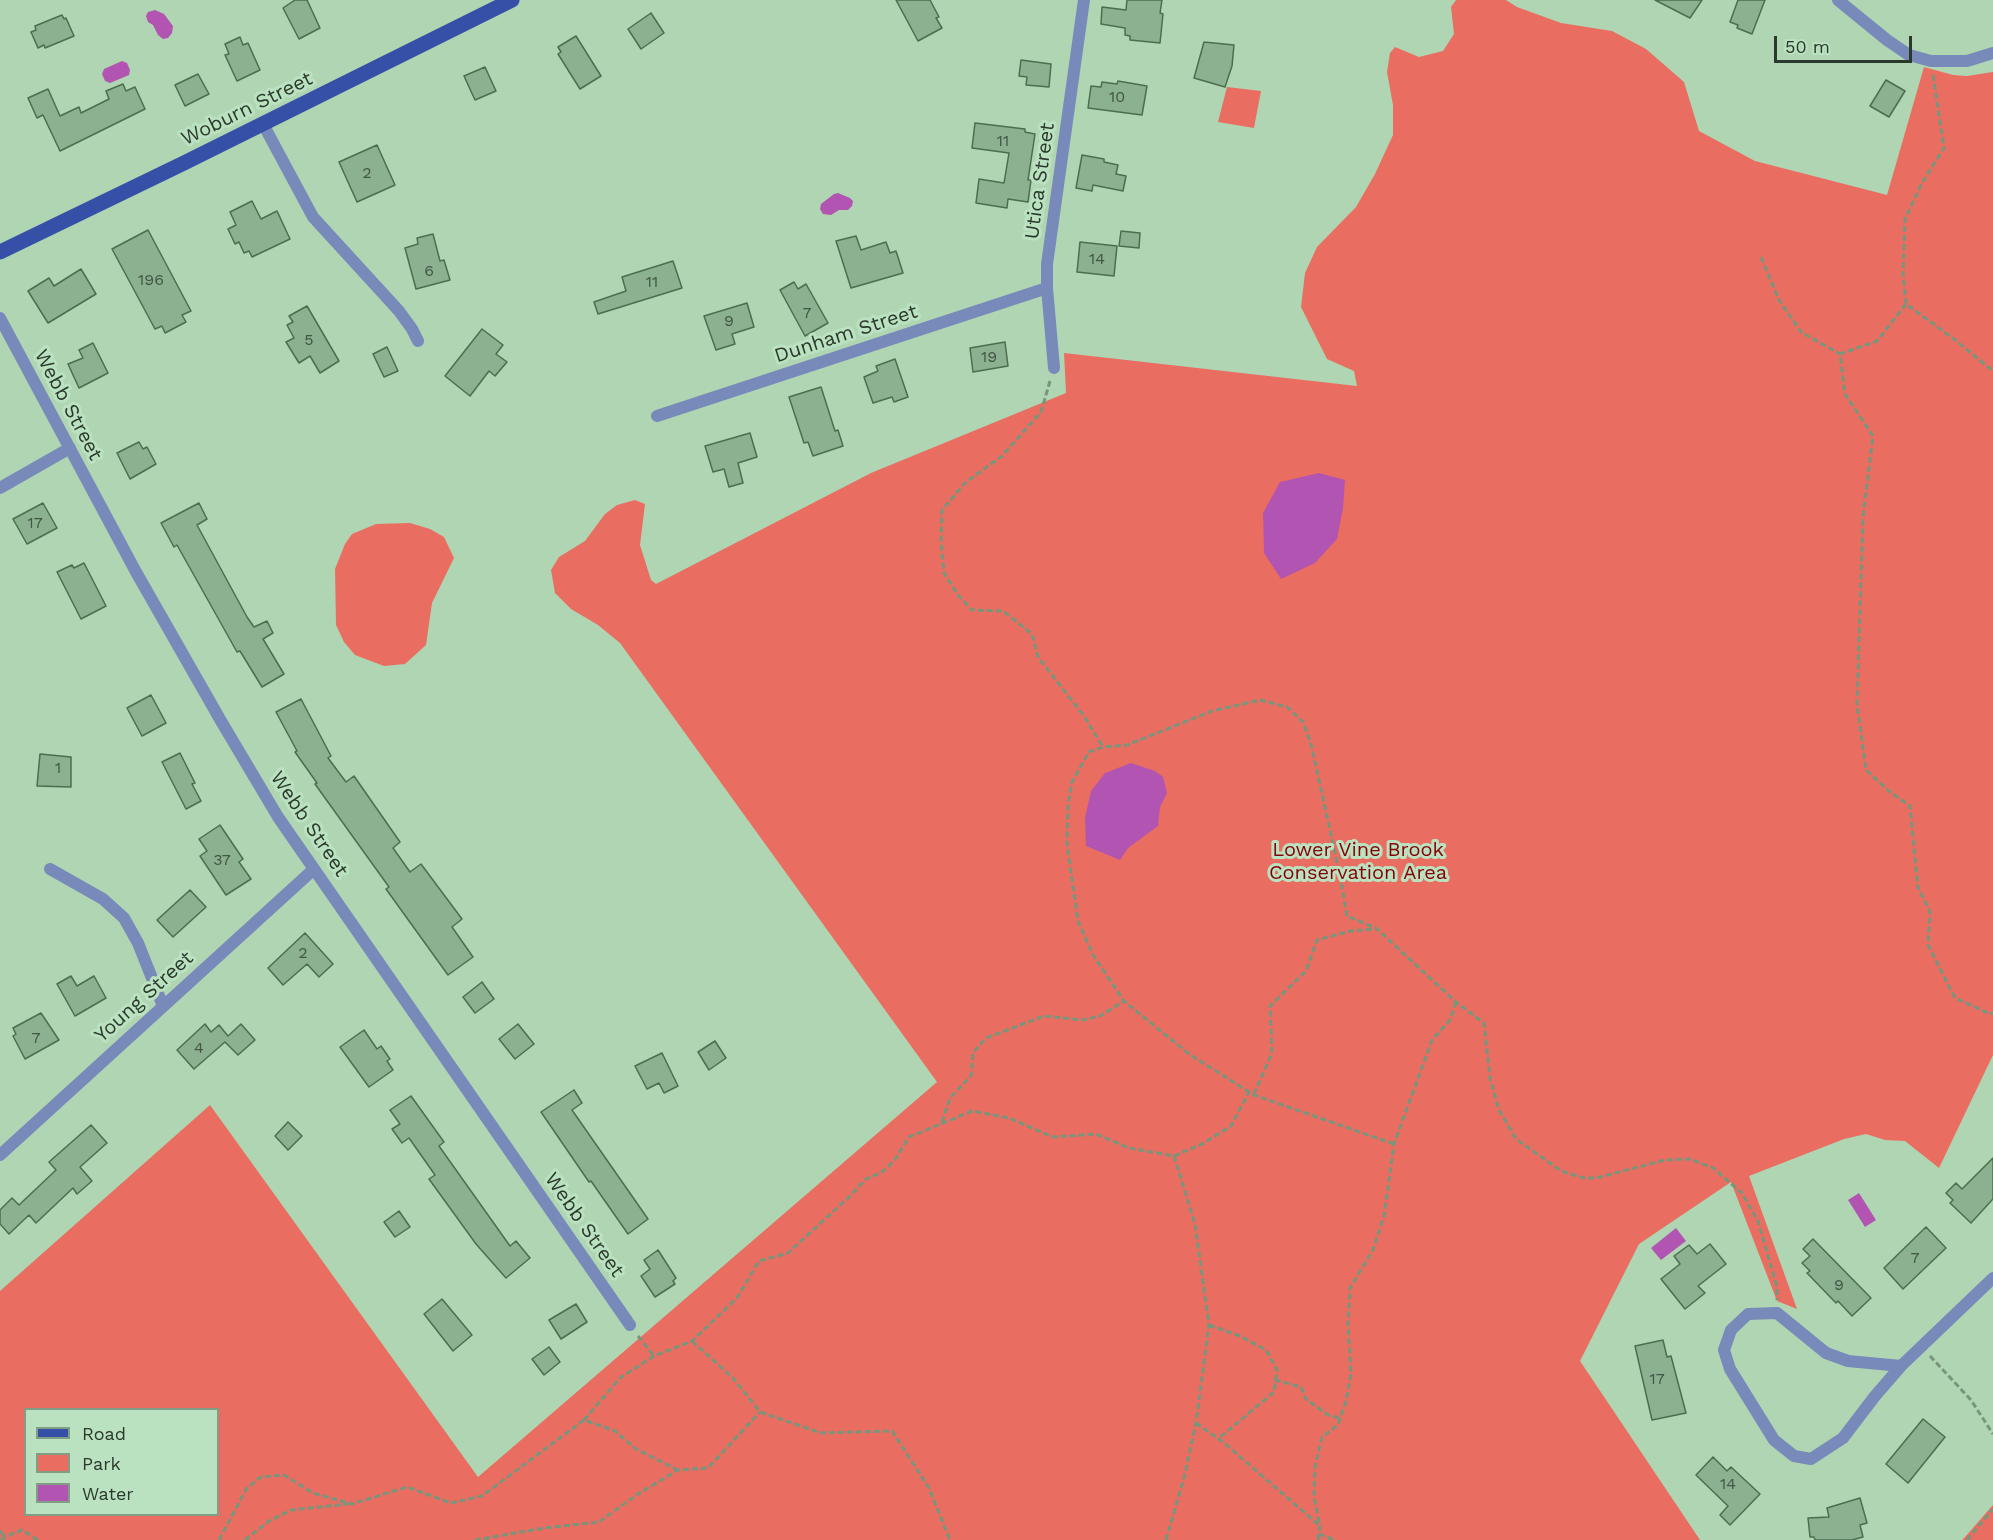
<!DOCTYPE html>
<html>
<head>
<meta charset="utf-8">
<style>
  body { margin:0 }
  #map { position:relative; width:1993px; height:1540px; overflow:hidden; background:#afd5b3; font-family:"Work Sans",sans-serif }
  canvas { display:block }
  .legend { position:absolute; left:24px; top:1408px; width:195px; height:108px; box-sizing:border-box; background:#bbe2c0; border:2px solid #819e84; margin:0; padding:8px 10px; list-style:none; font-size:18px; color:#2a392b }
  .legend li { display:flex; align-items:center; gap:12px; height:30px }
  .legend b { width:30px; border:2px solid #819e84 }
  .scale { position:absolute; left:1774px; top:36px; width:138px; height:27px; box-sizing:border-box; border:3px solid #2a392b; border-top:0; padding-left:8px; font-size:18px; line-height:21px; white-space:nowrap; color:#2a392b; -webkit-text-stroke:4px #bbe2c0; paint-order:stroke }
</style>
</head>
<body>
<div id="map">
<canvas width="1993" height="1540"></canvas>
<ul class="legend">
<li><b style="height:8px;background:#3750a7"></b>Road</li>
<li><b style="height:16px;background:#e96e61"></b>Park</li>
<li><b style="height:16px;background:#b254b1"></b>Water</li>
</ul>
<div class="scale">50 m</div>
</div>
<script>
const ctx = document.querySelector('canvas').getContext('2d');
ctx.lineJoin = 'round';
function fill(path, color) {
  ctx.fillStyle = color;
  ctx.fill(path, 'evenodd');
}
function shape(rows) {
  const path = new Path2D();
  for (const r of rows) {
    path.moveTo(r[0], r[1]);
    for (let i = 2; i < r.length; i += 2) path.lineTo(r[i], r[i + 1]);
  }
  return path;
}
function stroke(path, color, width, dash) {
  ctx.strokeStyle = color;
  ctx.lineWidth = width;
  ctx.lineCap = dash ? 'butt' : 'round';
  ctx.setLineDash(dash || []);
  ctx.stroke(path);
}
function drawText(font, color, halo, rows, align = 'center') {
  ctx.font = font + ' "Work Sans",sans-serif';
  ctx.lineWidth = 6;
  ctx.setLineDash([]);
  ctx.textBaseline = 'middle';
  ctx.strokeStyle = halo;
  ctx.fillStyle = color;
  for (const [text, x, y, turn = 0] of rows) {
    ctx.save();
    ctx.translate(x, y);
    ctx.rotate((+turn || 0) * Math.PI / 180);
    ctx.textAlign = isNaN(turn) ? turn : align;
    if (halo) ctx.strokeText(text, 0, 0);
    ctx.fillText(text, 0, 0);
    ctx.restore();
  }
}
fill(shape([
  [1456,0,1506,0,1517,7,1561,23,1612,31,1646,49,1684,82,1699,131,1755,161,1887,195,1924,67,1953,75,1967,76,1993,72,1993,1055,1939,1168,1905,1141,1885,1140,1866,1134,1844,1139,1749,1176,1797,1309,1777,1301,1731,1182,1639,1244,1580,1361,1700,1540,0,1540,0,1291,210,1105,478,1477,937,1082,620,643,598,625,571,609,555,593,551,570,559,557,585,541,605,514,617,505,635,500,645,504,640,545,651,580,656,584,871,473,1066,393,1064,353,1357,386,1354,371,1327,359,1301,307,1305,273,1317,247,1356,207,1375,174,1393,135,1393,105,1387,72,1390,53,1395,47,1419,57,1443,51,1454,34,1451,7],
  [26,1410,218,1410,218,1514,26,1514],
  [1227,87,1261,91,1254,128,1218,122],
  [410,523,430,529,444,537,454,558,432,603,426,645,405,664,384,666,355,655,344,642,336,625,335,569,345,544,352,534,376,524],
  [1993,1505,1993,1540,1962,1540,1965,1537]
]), '#e96e61');
fill(shape([
  [155,10,164,14,173,26,172,33,168,38,163,39,158,35,153,25,148,22,146,16,148,12],
  [122,61,127,63,130,70,129,75,110,83,105,81,102,74,104,69],
  [838,193,850,198,853,201,852,206,848,210,839,210,831,215,823,214,820,209,821,204,834,194],
  [1319,473,1345,480,1343,508,1337,539,1315,563,1281,579,1264,553,1263,513,1280,482],
  [1131,763,1155,771,1163,777,1167,793,1160,807,1158,826,1128,848,1120,860,1086,846,1085,818,1091,791,1105,773],
  [1859,1193,1876,1220,1865,1227,1848,1200],
  [1676,1228,1686,1241,1661,1260,1651,1248]
]), '#b254b1');
const building = shape([
  [295,0,307,0,320,28,299,39,283,8,295,0],
  [896,0,930,0,939,17,936,18,942,28,918,41,896,0],
  [1127,0,1162,0,1160,13,1163,14,1160,43,1130,40,1130,36,1125,35,1125,28,1101,24,1102,7,1126,10,1127,0],
  [1655,0,1702,0,1690,18,1655,0],
  [1738,0,1765,0,1752,34,1737,28,1738,25,1730,22,1738,0],
  [651,13,664,33,641,49,628,29,651,13],
  [62,15,64,19,66,18,74,36,45,48,44,45,38,48,31,32,36,30,35,26,62,15],
  [576,36,601,76,580,89,558,54,561,52,558,47,576,36],
  [240,37,243,45,248,43,260,70,237,81,225,55,229,54,225,44,240,37],
  [1204,42,1234,45,1232,66,1225,87,1194,78,1204,42],
  [1021,60,1051,64,1049,87,1026,85,1027,77,1019,76,1021,60],
  [485,67,496,91,475,100,464,76,485,67],
  [198,74,209,94,185,106,175,85,198,74],
  [1886,80,1905,91,1889,117,1870,106,1886,80],
  [1118,81,1147,86,1142,115,1088,108,1091,86,1101,87,1102,82,1117,84,1118,81],
  [123,84,126,91,135,87,145,109,60,151,43,115,37,118,28,98,48,89,60,116,79,107,81,113,109,99,106,91,123,84],
  [975,123,1025,129,1025,132,1035,134,1028,180,1031,180,1028,202,1008,199,1007,208,976,203,979,179,1004,183,1009,153,972,148,975,123],
  [377,145,395,185,357,202,339,162,377,145],
  [1082,155,1104,159,1104,162,1118,165,1116,174,1126,176,1123,191,1093,185,1092,191,1076,188,1082,155],
  [252,201,261,219,277,211,290,239,252,257,249,251,244,253,239,242,235,244,228,229,236,225,230,212,252,201],
  [148,230,191,311,182,315,186,322,165,333,162,326,155,329,112,249,148,230],
  [1121,231,1140,233,1139,248,1119,246,1121,231],
  [433,234,440,261,444,260,450,280,416,289,405,248,418,244,417,238,433,234],
  [856,236,861,250,886,242,890,253,896,251,903,273,851,288,836,241,856,236],
  [1080,242,1117,246,1114,276,1077,272,1080,242],
  [673,261,682,288,598,314,594,302,626,291,622,277,673,261],
  [81,269,96,294,48,323,28,291,49,278,54,286,81,269],
  [794,282,798,289,806,284,828,323,805,336,780,290,794,282],
  [747,303,754,327,732,334,735,344,716,350,704,316,747,303],
  [307,306,339,361,320,373,310,356,299,363,286,342,294,338,287,325,293,322,289,316,307,306],
  [482,329,503,345,496,354,507,362,495,376,489,371,470,396,445,376,482,329],
  [1005,342,1008,366,973,372,970,348,1005,342],
  [93,343,108,373,79,388,68,364,83,358,79,350,93,343],
  [387,347,398,371,384,377,373,354,387,347],
  [895,359,908,397,894,402,892,397,873,403,864,377,878,371,876,366,895,359],
  [821,387,835,431,838,430,843,446,813,456,808,442,804,443,789,397,821,387],
  [750,433,757,457,738,463,743,483,729,487,724,469,713,472,705,446,750,433],
  [139,442,143,449,147,447,156,464,130,479,117,453,139,442],
  [43,503,57,528,27,544,13,519,43,503],
  [199,503,207,519,197,525,247,617,254,627,267,621,273,633,263,639,284,674,262,687,240,651,237,652,177,545,174,547,161,523,199,503],
  [84,563,106,606,81,619,57,572,72,565,74,568,84,563],
  [151,695,166,723,142,736,127,708,151,695],
  [301,699,331,756,328,758,346,782,354,776,400,842,393,848,410,872,421,864,462,919,452,927,473,957,448,975,386,889,389,887,315,784,317,783,295,752,297,751,276,712,301,699],
  [180,753,195,783,192,784,201,801,186,809,162,762,180,753],
  [40,754,71,757,71,787,37,786,40,754],
  [220,825,243,859,239,862,251,879,226,895,200,856,207,851,199,839,220,825],
  [190,890,206,907,173,937,157,920,190,890],
  [305,933,333,964,319,977,307,964,283,985,268,968,305,933],
  [71,976,77,986,94,976,106,998,75,1016,57,984,71,976],
  [482,982,494,999,475,1013,463,997,482,982],
  [41,1013,59,1040,25,1059,13,1036,16,1034,13,1028,41,1013],
  [205,1024,211,1032,219,1025,228,1036,241,1024,255,1040,238,1055,225,1042,194,1069,177,1050,205,1024],
  [518,1024,534,1044,515,1059,499,1039,518,1024],
  [364,1030,377,1049,381,1046,390,1059,387,1061,393,1070,369,1087,340,1047,364,1030],
  [715,1041,726,1058,709,1070,698,1052,715,1041],
  [662,1053,678,1086,664,1093,659,1083,647,1089,635,1066,662,1053],
  [574,1090,582,1103,572,1110,648,1219,628,1234,591,1181,589,1182,541,1112,574,1090],
  [411,1096,444,1142,439,1146,510,1246,516,1241,530,1258,506,1278,476,1244,429,1179,435,1175,409,1138,402,1143,392,1129,400,1124,390,1110,411,1096],
  [288,1122,302,1136,288,1150,275,1136,288,1122],
  [91,1125,107,1143,80,1167,92,1181,77,1194,73,1188,36,1223,29,1215,9,1234,0,1224,0,1210,12,1198,19,1205,56,1170,49,1162,91,1125],
  [1993,1158,1993,1199,1971,1223,1950,1203,1953,1200,1946,1193,1956,1183,1962,1189,1993,1158],
  [399,1211,410,1227,395,1237,384,1222,399,1211],
  [1926,1227,1946,1248,1903,1289,1884,1268,1926,1227],
  [1813,1239,1871,1298,1852,1316,1838,1301,1836,1303,1807,1273,1810,1271,1802,1263,1810,1256,1803,1249,1813,1239],
  [1710,1244,1726,1264,1698,1286,1705,1293,1685,1309,1661,1279,1680,1264,1674,1256,1689,1245,1697,1254,1710,1244],
  [658,1250,676,1278,673,1281,675,1284,655,1297,641,1276,650,1269,644,1260,658,1250],
  [442,1299,472,1335,453,1351,424,1314,442,1299],
  [576,1304,587,1322,561,1339,549,1320,576,1304],
  [1663,1340,1667,1357,1671,1356,1686,1413,1652,1420,1635,1346,1663,1340],
  [549,1347,560,1362,544,1375,532,1359,549,1347],
  [1923,1419,1945,1437,1908,1483,1886,1464,1923,1419],
  [1713,1457,1727,1471,1731,1467,1760,1494,1730,1525,1720,1515,1728,1506,1696,1475,1713,1457],
  [1860,1498,1867,1523,1860,1525,1863,1537,1852,1540,1815,1540,1814,1537,1810,1537,1808,1518,1829,1517,1827,1508,1860,1498]
]);
fill(building, '#8bb190');
stroke(building, '#4b6e4f', 1.5);
stroke(shape([
  [1933,75,1944,148,1922,183,1905,219,1903,273,1906,304,1954,339,1993,371],
  [1761,257,1779,300,1801,332,1840,354],
  [1906,304,1877,341,1840,354,1845,394,1873,436,1863,516,1857,704,1866,770,1890,792,1910,806,1918,888,1930,911,1928,945,1955,998,1990,1014,1993,1013],
  [1050,381,1041,412,1002,456,965,483,942,510,941,542,944,573,957,594,972,610,1003,611,1032,634,1038,657,1084,716,1103,747],
  [1254,1094,1272,1053,1270,1006,1306,971,1317,940,1350,931,1374,929],
  [942,1122,950,1098,971,1076,973,1053,986,1038,1044,1016,1083,1020,1100,1016,1124,1001],
  [1394,1144,1254,1095,1189,1054,1124,1001,1093,955,1078,921,1067,844,1068,805,1072,782,1089,752,1103,747,1127,745,1212,711,1260,700,1287,707,1303,722,1311,744,1340,875,1347,916,1376,928,1456,1002,1484,1023,1490,1078,1499,1110,1516,1139,1561,1171,1584,1178,1596,1178,1665,1160,1690,1159,1713,1168,1742,1193,1758,1221,1777,1287,1777,1300],
  [1209,1325,1240,1336,1266,1350,1277,1370,1274,1392,1218,1439],
  [638,1336,654,1356],
  [692,1341,733,1378,760,1412,821,1433,892,1431,929,1488,950,1540],
  [1930,1356,1971,1400,1993,1434],
  [1275,1380,1301,1387,1306,1399,1328,1415,1340,1418],
  [584,1420,620,1378,654,1356,692,1341,737,1298,759,1261,788,1253,848,1198,866,1179,882,1172,894,1161,909,1137,972,1111,1009,1118,1053,1137,1096,1134,1129,1148,1174,1156,1202,1144,1231,1126,1249,1092],
  [1196,1423,1223,1442,1319,1525],
  [0,1531,5,1537],
  [1319,1534,1335,1540],
  [1,1540,5,1537,22,1530,38,1540],
  [219,1540,247,1488,261,1477,284,1475,313,1493,352,1504,407,1487,451,1503,482,1496,584,1420,615,1431,636,1449,678,1470],
  [245,1540,269,1521,291,1510,348,1504],
  [475,1540,544,1528,599,1522,638,1494,678,1470,708,1468,760,1412],
  [1166,1540,1184,1478,1196,1423,1209,1325,1195,1224,1174,1156],
  [1318,1540,1320,1526,1314,1497,1315,1467,1322,1437,1338,1425,1346,1401,1351,1374,1348,1325,1350,1288,1373,1250,1384,1216,1394,1144,1432,1040,1450,1020,1456,1002],
  [1967,1540,1993,1509]
]), '#79957c', 3, [6, 3]);
stroke(shape([
  [1838,0,1887,40,1909,55,1931,61,1967,61,1993,53],
  [263,124,313,217,399,311,412,329,418,341],
  [0,318,136,572,221,721,278,817,630,1325],
  [1054,368,1047,288,1047,264,1084,0],
  [657,416,1047,288],
  [0,488,70,448],
  [50,869,103,899,124,918,138,943,163,1006],
  [0,1155,314,869],
  [1901,1366,1848,1361,1826,1353,1777,1313,1748,1314,1731,1330,1724,1350,1730,1369,1774,1440,1794,1456,1811,1459,1843,1438,1875,1396,1901,1366,1993,1278]
]), '#788aba', 12);
stroke(shape([
  [0,252,184,163,512,0]
]), '#3750a7', 15);
drawText('16px', '#425744', null, [
  ["10",1117,97],
  ["11",1003,141],
  ["2",367,173],
  ["14",1097,259],
  ["6",429,271],
  ["196",151,280],
  ["11",652,282],
  ["7",807,313],
  ["9",729,321],
  ["5",309,340],
  ["19",989,357],
  ["17",35,523],
  ["1",58,768],
  ["37",222,860],
  ["2",303,953],
  ["7",36,1038],
  ["4",199,1048],
  ["7",1915,1258],
  ["9",1839,1285],
  ["17",1657,1379],
  ["14",1728,1484]
]);
drawText('20px', '#2a392b', '#bbe2c0', [
  ["Woburn Street",247,109,-26],
  ["Utica Street",1040,181,-82],
  ["Dunham Street",846,334,-18],
  ["Webb Street",68,405,62],
  ["Webb Street",309,824,56],
  ["Young Street",144,997,-42],
  ["Webb Street",584,1225,55]
]);
drawText('20px', '#860106', '#bbe2c0', [
  ["Lower Vine Brook",1358,850],
  ["Conservation Area",1358,873]
]);
</script>
</body>
</html>
